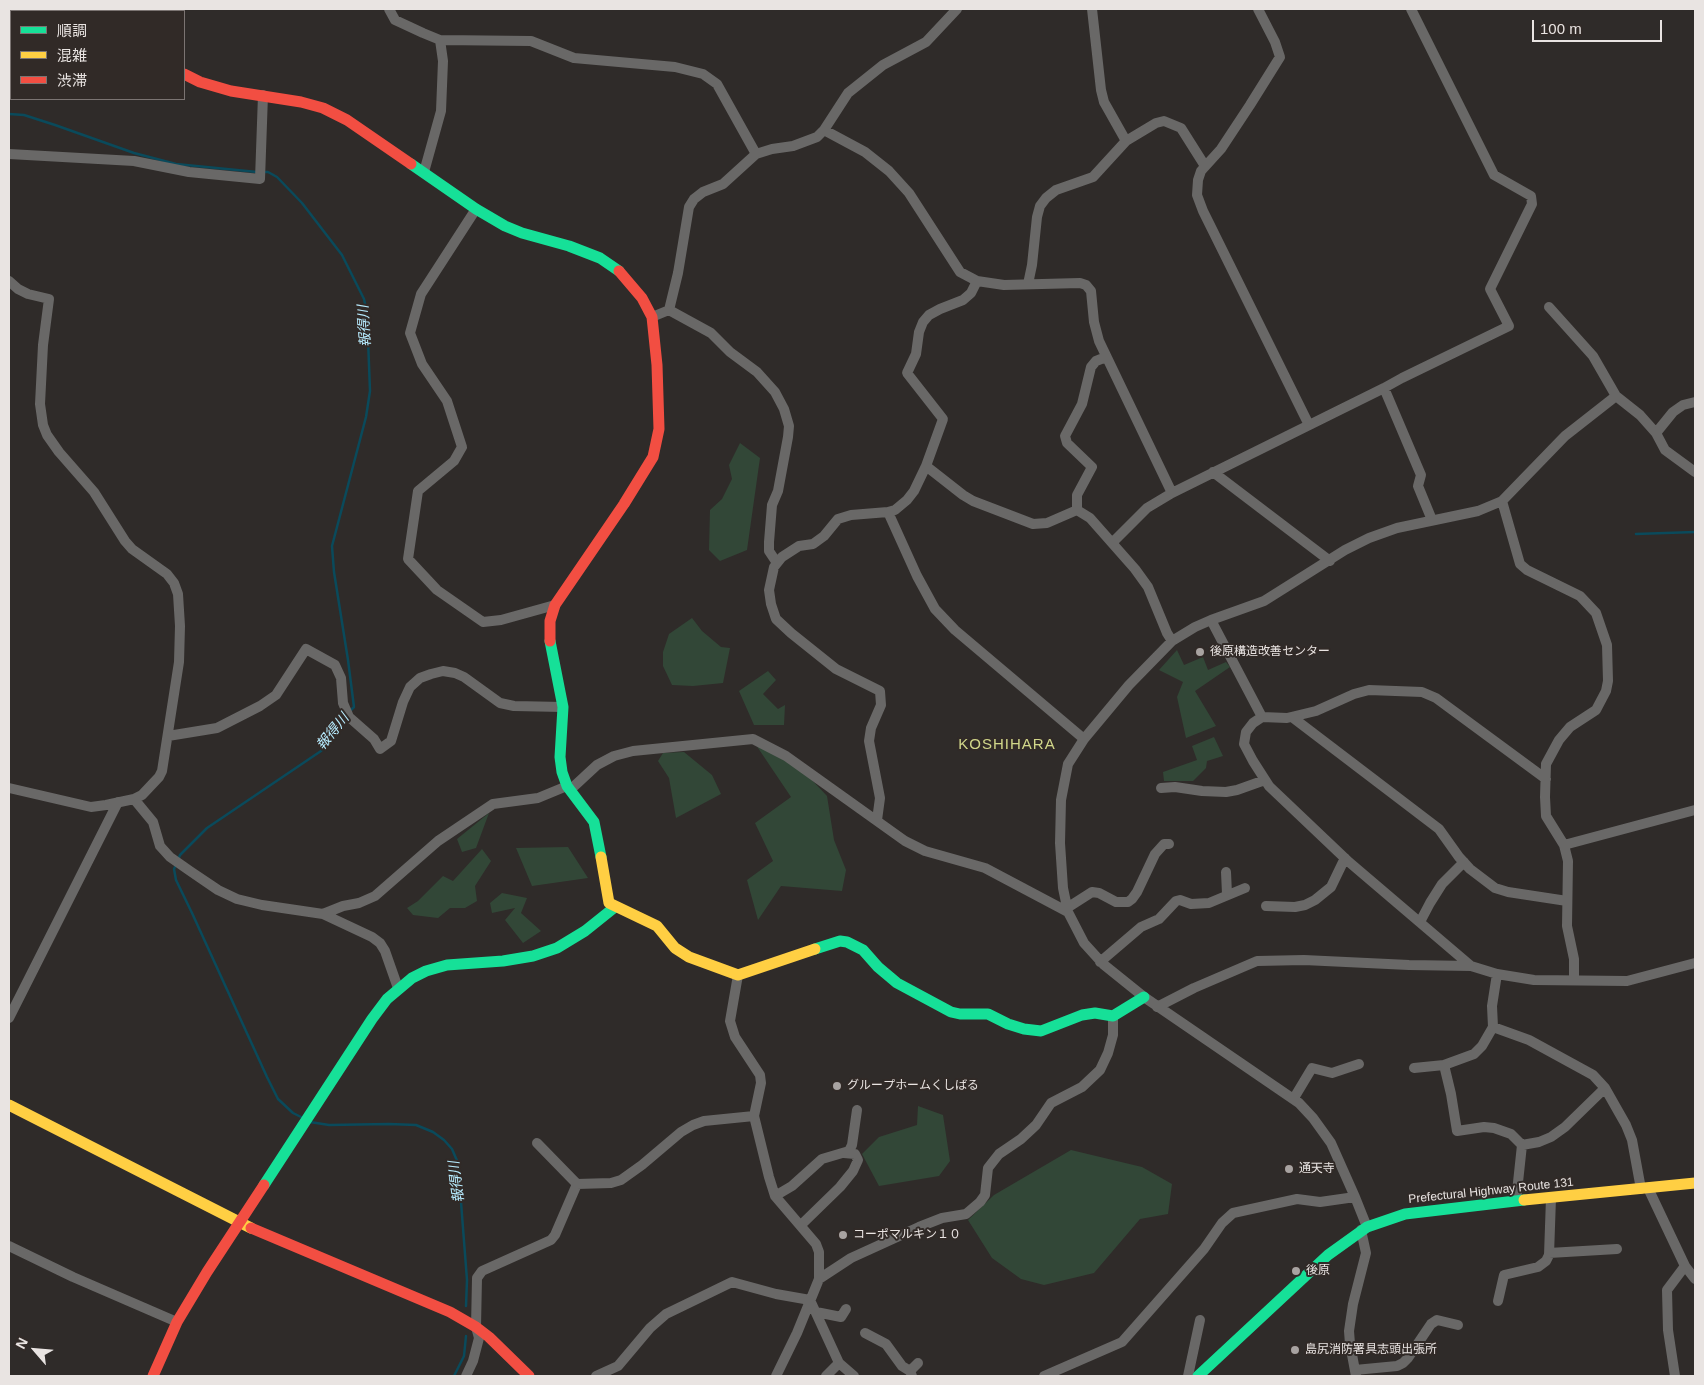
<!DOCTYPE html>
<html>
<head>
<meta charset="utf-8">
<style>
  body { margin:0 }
  #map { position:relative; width:1704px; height:1385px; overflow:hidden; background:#2f2b29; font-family:Arial,"Noto Sans JP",sans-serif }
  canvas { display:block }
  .frame { position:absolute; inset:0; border:10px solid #e9e4e2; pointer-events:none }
  .legend { position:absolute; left:10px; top:10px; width:175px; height:90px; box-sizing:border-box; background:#312a27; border:1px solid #7b7472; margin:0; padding:6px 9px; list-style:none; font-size:15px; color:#e9e4e2 }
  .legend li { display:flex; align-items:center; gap:10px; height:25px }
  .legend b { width:25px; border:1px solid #7b7472 }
  .north { position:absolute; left:10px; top:1325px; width:50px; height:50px; -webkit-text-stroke:4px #312a27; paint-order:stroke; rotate:297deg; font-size:14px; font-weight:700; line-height:20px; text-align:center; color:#e9e4e2 }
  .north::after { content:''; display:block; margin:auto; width:18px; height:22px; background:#e9e4e2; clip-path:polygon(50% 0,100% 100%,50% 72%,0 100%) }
  .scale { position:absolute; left:1532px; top:20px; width:130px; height:22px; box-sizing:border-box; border:2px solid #e9e4e2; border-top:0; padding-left:6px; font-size:15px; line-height:18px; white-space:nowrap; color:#e9e4e2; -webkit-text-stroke:4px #312a27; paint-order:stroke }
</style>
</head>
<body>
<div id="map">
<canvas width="1704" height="1385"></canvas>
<div class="frame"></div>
<ul class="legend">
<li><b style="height:6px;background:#16e098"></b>順調</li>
<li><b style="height:6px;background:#ffcf43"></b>混雑</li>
<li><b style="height:6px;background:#f24e42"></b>渋滞</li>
</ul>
<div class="north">N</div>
<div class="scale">100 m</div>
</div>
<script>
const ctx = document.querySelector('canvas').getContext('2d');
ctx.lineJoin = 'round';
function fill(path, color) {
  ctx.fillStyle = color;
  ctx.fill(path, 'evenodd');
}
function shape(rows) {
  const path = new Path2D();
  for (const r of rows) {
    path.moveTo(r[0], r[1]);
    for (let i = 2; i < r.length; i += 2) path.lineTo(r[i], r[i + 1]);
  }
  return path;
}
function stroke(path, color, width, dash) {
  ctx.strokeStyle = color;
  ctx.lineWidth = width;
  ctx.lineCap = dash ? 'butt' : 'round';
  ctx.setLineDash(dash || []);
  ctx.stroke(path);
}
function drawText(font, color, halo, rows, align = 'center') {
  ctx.font = font + ' Arial,"Noto Sans JP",sans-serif';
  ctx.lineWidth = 4;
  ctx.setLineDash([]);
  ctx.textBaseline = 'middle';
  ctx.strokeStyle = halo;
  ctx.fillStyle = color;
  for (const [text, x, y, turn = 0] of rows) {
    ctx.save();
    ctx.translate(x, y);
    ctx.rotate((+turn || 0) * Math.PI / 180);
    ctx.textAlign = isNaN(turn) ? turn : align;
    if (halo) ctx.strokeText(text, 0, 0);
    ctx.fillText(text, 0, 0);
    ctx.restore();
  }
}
fill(shape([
  [740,443,760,458,747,550,720,561,709,550,710,510,722,499,732,479,729,465],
  [692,618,702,631,721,647,730,648,723,683,693,686,672,685,663,666,663,652,669,634],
  [1177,650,1184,665,1203,657,1208,670,1226,662,1230,667,1195,691,1216,726,1186,738,1177,697,1183,682,1159,670],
  [768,671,776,680,763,694,778,709,785,705,784,725,754,725,739,691],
  [1214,737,1223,756,1207,761,1206,768,1193,781,1164,781,1163,772,1197,760,1192,746],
  [756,745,784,759,810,778,827,796,834,840,846,870,842,891,781,886,758,920,747,880,773,861,755,823,791,797],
  [684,752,712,775,721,794,676,818,669,778,658,761,663,753],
  [489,813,476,848,462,852,457,839],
  [568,847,588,878,532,886,516,848],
  [482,849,491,861,475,886,477,901,465,908,450,908,438,918,413,915,407,908,418,901,443,876,453,881],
  [502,893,527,898,521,913,541,931,523,943,505,920,515,908,492,913,490,903],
  [918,1106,943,1115,950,1161,939,1176,879,1186,862,1154,879,1137,917,1125],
  [1071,1150,1142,1167,1172,1184,1168,1214,1140,1219,1094,1273,1044,1285,1021,1279,992,1258,968,1220,994,1195]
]), '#324737');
stroke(shape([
  [9,114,24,115,55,125,134,153,176,164,257,172],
  [262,172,268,172,277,177,302,203,342,255,364,299,367,313,370,391,366,417,332,546,334,572,348,660,354,707,350,711],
  [1636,534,1695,532],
  [178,860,180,855,207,828,321,751,345,718],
  [176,865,174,869,176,880,192,913,267,1077,278,1099,293,1113,301,1117],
  [310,1122,329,1125,389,1124,416,1125,433,1132,444,1140,452,1149,458,1163,467,1280,466,1306],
  [454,1376,464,1356,466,1336]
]), '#0a4a5b', 2.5);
stroke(shape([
  [148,9,149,11],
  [389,9,395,20,423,33,440,40,531,41,574,58,675,67,703,74,717,84,756,154],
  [1092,9,1101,90,1104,102,1126,141],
  [1258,9,1275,42,1280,57,1250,105,1221,149,1201,171,1198,180,1197,195,1203,211,1309,425],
  [824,130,865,152,889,171,909,193,960,272,977,281,1004,285,1080,283,1086,285,1091,291,1094,322,1099,341,1172,493],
  [9,154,134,161,189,172,260,179,263,95],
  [424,172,441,111,443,61,440,40],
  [476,209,421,294,410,333,422,364,447,401,462,447,454,461,418,491,408,559,437,590,483,622,501,620,555,605],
  [9,281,18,289,28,294,49,299,43,345,40,404,43,425,47,435,59,452,94,492,125,541,132,549,167,574,174,583,178,594,180,626,179,662,162,771,159,777,142,795,134,799,106,805,91,807,9,788],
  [1028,284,1032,265,1037,217,1040,206,1046,198,1056,190,1093,177,1126,141,1156,123,1164,121,1181,128,1205,166],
  [1549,307,1593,356,1616,396,1640,415,1656,433,1665,450,1695,472],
  [669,310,711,333,730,352,757,372,775,392,784,409,789,426,788,437,778,491,772,505,769,542,769,551,777,563],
  [652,317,669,310,678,273,689,207,694,199,703,192,723,184,756,154,772,149,793,146,817,137,824,130,848,93,883,65,926,42,957,9],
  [1384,388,1421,475,1418,486,1432,520],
  [1656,433,1673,412,1683,405,1695,402],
  [926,466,963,495,973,501,1033,524,1047,523,1077,510],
  [1213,472,1330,561],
  [1502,501,1520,564,1527,570,1580,596,1596,613,1607,645,1608,681,1606,691,1596,710,1570,727,1559,740,1546,764,1545,797,1546,816,1564,845,1568,861,1567,926,1574,959,1574,980],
  [1077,510,1077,495,1092,467,1067,443,1065,436,1082,404,1091,367,1096,361,1106,357],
  [1077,510,1090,518,1135,569,1148,587,1167,633,1172,641],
  [888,512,917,576,935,609,955,630,1084,739],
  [1112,543,1147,508,1172,493,1384,388,1402,378,1509,326,1490,289,1532,204,1531,196,1494,175,1411,9],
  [1211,620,1262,717],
  [1292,717,1439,829,1459,857,1470,869,1495,888,1508,892,1567,901],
  [168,736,217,728,260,706,276,695,306,649,335,665,341,678,343,703,349,717,374,739,380,749,391,741,403,702,410,687,420,678,431,674,443,671,455,673,464,677,500,703,514,706,563,707],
  [1161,788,1175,787,1202,791,1226,792,1237,790,1265,780],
  [570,790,597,765,614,756,633,751,753,739,786,756,905,841,925,851,985,868,1068,912],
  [134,799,153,822,160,846,170,857,190,871,218,890,237,899,262,905,323,914,372,937,380,943,385,951,398,988],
  [877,820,880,798,869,741,871,728,881,705,880,691,836,669,791,633,776,619,771,604,769,590,774,567,782,557,799,546,813,544,824,536,838,519,851,515,888,512,895,510,907,500,914,491,926,466,943,419,907,373,916,354,919,332,923,322,929,315,940,309,963,300,971,293,977,281],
  [1564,845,1695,810],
  [1226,872,1227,894],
  [1266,906,1295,907,1305,905,1315,900,1331,887,1345,858],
  [1067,908,1092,892,1099,893,1116,902,1128,902,1132,899,1137,892,1155,854,1164,844,1169,844],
  [323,914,343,906,359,903,375,896,438,841,493,804,538,798,567,786],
  [1420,922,1430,903,1442,884,1464,862],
  [1100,962,1141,927,1159,919,1176,901,1180,900,1191,904,1209,903,1245,888],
  [1471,966,1349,862,1269,786,1253,761,1244,744,1246,732,1253,723,1262,717,1287,718,1316,711,1354,694,1369,690,1422,692,1436,698,1546,779],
  [1497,974,1492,1006,1493,1027,1529,1040,1593,1075,1605,1088,1626,1125,1632,1140,1641,1189],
  [738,975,730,1021,735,1037,760,1075,761,1083,754,1116,769,1177,775,1196,816,1244,819,1252,819,1279,797,1333,776,1376],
  [1157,1007,1194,988,1257,961,1304,960,1409,965,1471,966,1497,974,1534,980,1627,981,1695,963],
  [9,1018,118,802],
  [1444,1065,1451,1094,1457,1131,1484,1127,1494,1128,1511,1134,1522,1145,1516,1201],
  [1414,1068,1444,1065,1474,1054,1482,1046,1493,1027],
  [1294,1098,1312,1068,1332,1073,1359,1064],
  [537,1143,577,1184],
  [1522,1145,1539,1142,1551,1137,1565,1127,1605,1088],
  [1648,1188,1685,1266,1695,1279],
  [775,1196,792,1186,822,1159,849,1151,852,1145,857,1110],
  [801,1225,840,1187,853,1171,858,1160,855,1154,844,1153],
  [1367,1227,1355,1197,1331,1143,1313,1118,1299,1103,1144,997,1103,964,1084,943,1068,912,1063,888,1060,843,1061,800,1068,764,1084,739,1129,685,1172,641,1195,627,1211,620,1264,601,1345,550,1369,538,1397,528,1478,511,1502,501,1565,436,1616,396],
  [9,1246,73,1277,177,1322],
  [1549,1253,1617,1249],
  [819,1279,851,1258,919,1227,942,1218,966,1214,980,1202,985,1195,988,1168,999,1154,1021,1139,1036,1125,1051,1103,1082,1087,1100,1070,1108,1053,1113,1035,1113,1016],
  [1498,1301,1504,1275,1538,1267,1546,1261,1549,1255,1551,1198],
  [816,1312,841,1317,846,1309],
  [865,1333,886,1344,902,1366,910,1371,912,1376],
  [1355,1370,1397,1366,1403,1363,1408,1358,1431,1324,1437,1320,1458,1325],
  [910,1371,918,1363],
  [466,1376,473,1361,479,1338,476,1327,477,1278,482,1271,551,1240,555,1235,577,1184,611,1183,621,1180,642,1165,681,1132,693,1125,704,1121,754,1116],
  [596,1376,618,1366,650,1328,666,1314,732,1282,776,1294,810,1300,839,1363,854,1376],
  [826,1376,839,1363],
  [1044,1376,1122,1342,1204,1249,1222,1223,1233,1213,1297,1199,1320,1202,1355,1197],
  [1188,1376,1200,1320],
  [1356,1376,1350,1344,1349,1331,1353,1304,1366,1253,1361,1230],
  [1675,1376,1668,1330,1667,1290,1685,1266]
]), '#696867', 10);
stroke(shape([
  [411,164,476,209,505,226,522,233,569,246,600,258,619,271],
  [550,641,563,707,560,757,562,772,567,786,594,822,601,857],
  [815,949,840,941,847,942,863,950,878,967,897,983,951,1012,960,1014,988,1014,1008,1024,1024,1029,1041,1031,1082,1015,1095,1013,1113,1016,1144,997],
  [264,1185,372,1019,387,999,412,978,426,971,447,965,503,961,533,956,557,948,585,931,615,907],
  [1198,1376,1328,1255,1367,1227,1405,1214,1524,1200]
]), '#16e098', 11);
stroke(shape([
  [601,857,609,903,657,926,675,948,689,957,738,975,815,949],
  [9,1105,251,1228],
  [1524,1200,1695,1183]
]), '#ffcf43', 11);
stroke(shape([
  [184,74,200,82,231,91,301,102,323,108,347,120,411,164],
  [550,641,550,621,555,605,624,504,653,457,659,429,657,365,652,317,642,298,619,271],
  [251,1228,450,1312,476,1327,489,1337,529,1376],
  [153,1376,177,1322,207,1272,264,1185]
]), '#f24e42', 11);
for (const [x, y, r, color] of [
  [1200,652,5,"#a8a3a1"],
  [837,1086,5,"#a8a3a1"],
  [1289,1169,5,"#a8a3a1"],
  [843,1235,5,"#a8a3a1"],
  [1296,1271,5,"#a8a3a1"],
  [1295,1350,5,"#a8a3a1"]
]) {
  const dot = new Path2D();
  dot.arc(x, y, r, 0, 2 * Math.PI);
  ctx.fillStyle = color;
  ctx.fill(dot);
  stroke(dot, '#312a27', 2);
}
drawText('12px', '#e9e4e2', '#312a27', [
  ["後原構造改善センター",1210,652],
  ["グループホームくしばる",847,1086],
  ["通天寺",1299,1169],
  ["コーポマルキン１０",853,1235],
  ["後原",1306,1271],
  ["島尻消防署具志頭出張所",1305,1350]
], 'left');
drawText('12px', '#e9e4e2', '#312a27', [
  ["Prefectural Highway Route 131",1491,1191,-6]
]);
drawText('italic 14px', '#b7ecff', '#312a27', [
  ["報得川",365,326,-94],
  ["報得川",333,732,-51],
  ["報得川",457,1182,-97]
]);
ctx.letterSpacing = '1px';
drawText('15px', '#d1d78a', '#312a27', [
  ["KOSHIHARA",1007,745]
]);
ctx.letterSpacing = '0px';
</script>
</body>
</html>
